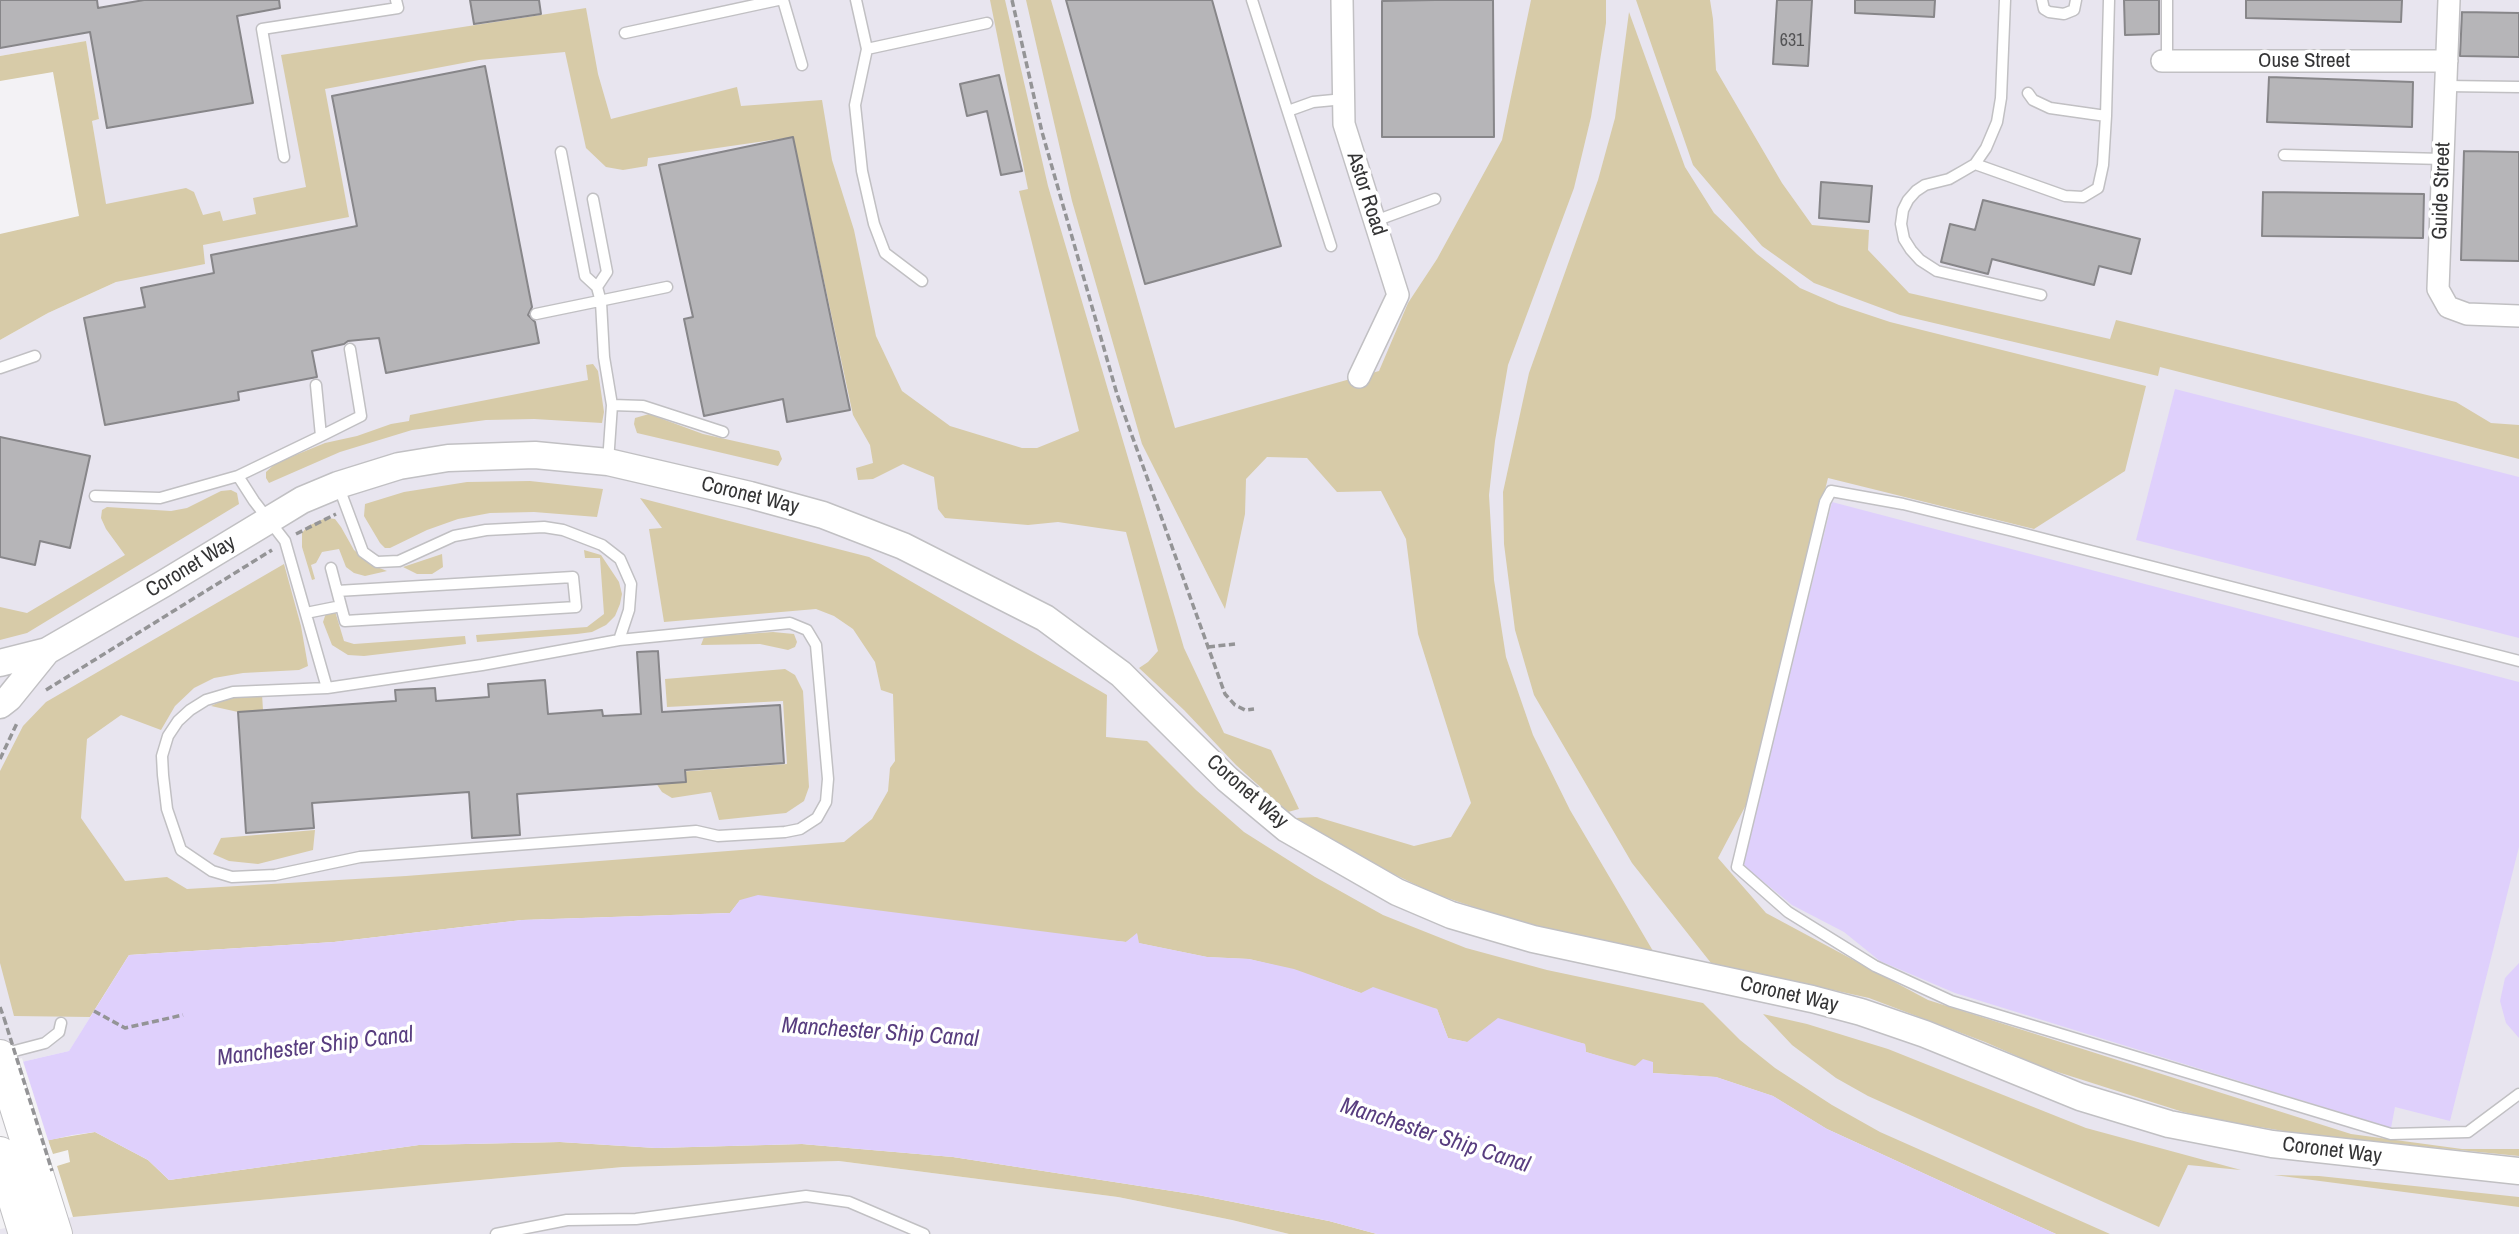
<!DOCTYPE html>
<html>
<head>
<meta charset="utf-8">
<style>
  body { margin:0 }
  canvas { display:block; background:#f3f2f5 }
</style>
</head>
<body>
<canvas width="2519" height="1234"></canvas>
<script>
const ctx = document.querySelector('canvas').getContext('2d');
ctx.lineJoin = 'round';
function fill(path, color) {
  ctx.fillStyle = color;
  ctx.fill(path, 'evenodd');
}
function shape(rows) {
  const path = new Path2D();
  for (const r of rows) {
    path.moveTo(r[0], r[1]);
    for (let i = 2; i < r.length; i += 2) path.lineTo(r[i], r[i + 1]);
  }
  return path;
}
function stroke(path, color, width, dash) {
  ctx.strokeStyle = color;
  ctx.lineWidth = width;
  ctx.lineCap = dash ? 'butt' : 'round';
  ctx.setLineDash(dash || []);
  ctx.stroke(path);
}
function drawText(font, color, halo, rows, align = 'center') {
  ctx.font = font + ' "Archivo Narrow",sans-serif';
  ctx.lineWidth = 7;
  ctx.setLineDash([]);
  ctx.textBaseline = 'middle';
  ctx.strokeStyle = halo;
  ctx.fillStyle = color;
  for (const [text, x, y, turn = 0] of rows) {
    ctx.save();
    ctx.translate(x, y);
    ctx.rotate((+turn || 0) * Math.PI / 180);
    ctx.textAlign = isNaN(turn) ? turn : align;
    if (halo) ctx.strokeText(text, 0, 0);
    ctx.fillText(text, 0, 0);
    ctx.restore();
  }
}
fill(shape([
  [0,0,2519,0,2519,1234,2056,1234,1827,1129,730,913,522,920,129,955,69,1051,0,1067,0,340,48,313,116,282,92,121,99,119,86,41,0,56],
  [839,1161,1118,1197,1232,1220,1289,1234,0,1234,0,1229,73,1217,623,1167]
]), '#e8e5ef');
fill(shape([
  [990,0,1005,0,1048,186,1184,648,1224,733,1271,750,1299,809,1288,812,1236,765,1184,710,1139,668,1148,662,1158,651,1126,532,1058,522,1028,525,945,518,938,509,934,477,903,464,873,479,858,480,856,468,873,463,870,445,853,415,793,137,648,158,647,166,623,170,606,167,586,148,565,52,479,60,325,89,349,217,203,245,205,264,116,282,48,313,0,340,0,234,79,216,53,72,0,81,0,56,86,41,99,119,92,121,106,204,186,188,194,192,203,215,220,211,223,221,256,214,253,198,306,187,281,55,586,8,598,74,611,119,737,87,741,106,822,100,832,160,854,230,876,336,902,391,950,426,1022,448,1037,448,1079,431,1019,191,1028,189],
  [1026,0,1051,0,1175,428,1379,371,1408,303,1437,259,1502,140,1531,0,1606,0,1606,23,1591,117,1574,188,1508,365,1495,441,1489,495,1494,580,1506,657,1533,735,1570,810,1653,951,1525,924,1435,894,1373,864,1296,818,1317,817,1414,846,1451,837,1471,803,1418,634,1406,539,1381,491,1337,492,1307,458,1267,457,1246,479,1245,514,1225,609,1142,444,1072,201],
  [1636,0,1710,0,1713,19,1716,70,1782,183,1812,225,1869,230,1868,250,1909,293,2110,339,2116,320,2456,402,2491,423,2519,425,2519,459,2160,367,2158,376,1900,315,1814,283,1762,246,1693,165],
  [1629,12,1685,167,1714,213,1757,254,1800,288,1839,305,1890,322,2146,386,2125,471,2034,529,1828,478,1746,805,1718,858,1766,913,1928,1000,2351,1134,2462,1149,2519,1149,2519,1156,2308,1135,2223,1121,2183,1112,2042,1067,1985,1042,1869,998,1711,963,1632,863,1534,695,1515,630,1504,544,1503,492,1529,373,1598,180,1615,118],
  [593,364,598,371,604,412,602,423,534,419,486,420,412,430,340,452,269,483,266,478,266,472,276,463,325,443,357,436,391,424,409,421,410,415,588,380,586,365],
  [649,414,703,434,779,451,782,459,778,466,637,433,634,424,635,418],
  [530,481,603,489,597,517,534,512,490,513,458,519,427,530,390,548,385,548,380,543,364,516,365,504,404,492,467,482],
  [231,490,237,493,239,504,27,633,0,640,0,607,27,613,125,555,106,529,101,518,102,510,107,507,171,511,187,508,221,491],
  [640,498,869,557,1107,695,1106,737,1147,741,1196,790,1244,832,1315,877,1383,915,1466,948,1547,970,1703,1003,1740,1040,1775,1068,1832,1105,1880,1132,2110,1234,2056,1234,1827,1129,1773,1096,1716,1077,1653,1073,1586,1052,1585,1044,1565,1039,1467,1042,1448,1038,1437,1009,1361,993,1294,970,1249,959,1207,957,1138,943,1137,934,1126,942,740,900,730,913,522,920,334,942,129,955,90,1017,14,1016,0,963,0,771,23,726,46,702,284,564,301,626,308,666,299,670,243,673,214,678,194,688,175,706,161,730,121,715,87,739,81,818,125,881,167,877,187,889,406,876,844,842,872,819,888,791,890,768,895,761,893,694,881,690,875,662,853,629,834,616,816,609,664,622,649,529,662,528],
  [326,518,335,519,341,527,354,550,372,565,387,571,365,576,354,573,346,567,339,549,322,552,316,563,311,565,315,579,312,580,302,547,302,533,308,526],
  [584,550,601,555,619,582,622,594,620,604,615,616,606,625,592,632,577,634,477,642,476,635,587,627,604,614,600,558,585,558],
  [442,554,443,567,432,574,417,574,403,567],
  [335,611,344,641,354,644,465,636,466,644,364,656,348,655,332,645,323,622,326,613],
  [773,632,794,634,797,642,795,647,788,650,760,644,701,645,704,637],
  [785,669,795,675,803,691,809,787,804,801,786,813,719,820,711,792,672,798,662,792,650,774,787,764,783,701,667,707,665,679],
  [262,694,263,710,238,712,211,706,228,698],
  [315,830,313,850,258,864,229,861,213,854,221,838],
  [1763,1014,1807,1024,1888,1049,2086,1128,2241,1170,2188,1165,2159,1227,1868,1096,1836,1078,1792,1045],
  [95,1132,148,1160,169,1180,419,1145,560,1142,656,1148,802,1144,953,1157,1198,1195,1329,1221,1377,1234,1289,1234,1232,1220,1118,1197,839,1161,623,1167,73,1217,57,1166,70,1162,68,1150,53,1154,48,1140],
  [2274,1175,2319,1176,2519,1197,2519,1207]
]), '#d7cba8');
fill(shape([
  [2175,389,2519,477,2519,638,2136,540],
  [1832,502,2519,682,2519,847,2450,1121,2395,1107,2391,1128,1955,993,1880,961,1844,932,1792,905,1743,865],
  [758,895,1126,942,1137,933,1139,943,1207,957,1249,959,1294,969,1361,993,1373,987,1437,1009,1448,1038,1467,1042,1498,1018,1585,1044,1586,1052,1635,1066,1643,1059,1653,1062,1653,1073,1716,1077,1773,1096,1827,1129,2056,1234,1377,1234,1329,1221,1198,1195,953,1157,802,1144,656,1148,560,1142,419,1145,169,1180,148,1160,95,1132,73,1135,0,1151,0,1067,69,1051,129,955,334,942,522,920,730,913,740,900],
  [2519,963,2519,1038,2506,1023,2500,1001,2505,978]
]), '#dfd0fc');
fill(shape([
  [22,1058,49,1143,0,1154,0,1064]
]), '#f3f2f5');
const building = shape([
  [0,0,97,0,98,8,144,0,279,0,280,8,237,16,253,103,107,128,90,32,0,48,0,0],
  [470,0,539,0,541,14,474,24,470,0],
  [1066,0,1212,0,1281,246,1145,284,1066,0],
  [1435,0,1493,0,1494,137,1382,137,1382,1,1435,0],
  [1777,0,1812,0,1808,66,1773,64,1777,0],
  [1855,0,1935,0,1934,17,1855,13,1855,0],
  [2124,0,2159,0,2159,34,2125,35,2124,0],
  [2246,0,2402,0,2401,22,2246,18,2246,0],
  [2462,12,2519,13,2519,57,2460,56,2462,12],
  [485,66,532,307,528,315,535,322,539,343,386,373,379,338,348,341,344,344,312,351,317,377,238,392,239,400,105,425,84,318,145,307,141,288,214,273,211,255,357,226,332,96,485,66],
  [999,75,1022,171,1001,175,987,111,967,116,960,84,999,75],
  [2269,77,2413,82,2412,127,2267,122,2269,77],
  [793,137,850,410,787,422,783,399,704,416,684,319,693,317,659,165,793,137],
  [2464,151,2519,152,2519,261,2461,260,2464,151],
  [1821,182,1872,186,1869,222,1819,218,1821,182],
  [2263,192,2424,194,2423,238,2262,236,2263,192],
  [1983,200,2140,239,2131,274,2099,266,2094,285,1992,259,1988,274,1941,262,1950,224,1975,230,1983,200],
  [0,437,90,456,70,548,40,541,35,565,0,557,0,437],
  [658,651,662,712,780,705,784,763,685,770,686,782,517,794,520,835,472,838,469,792,312,803,314,828,246,833,238,712,396,701,395,690,435,688,436,701,489,697,488,684,545,680,548,714,602,710,603,716,641,714,637,652,658,651]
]);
fill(building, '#b6b5b8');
stroke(building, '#878689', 2);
const service = shape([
  [783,0,802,65],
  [856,0,867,49,855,105,862,171,874,224,885,253,922,281],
  [1252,0,1331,246],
  [2005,0,2001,98,1997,122,1986,148,1975,164,1963,171,1949,179,1925,185,1916,191,1908,200,1903,210,1901,224,1904,239,1911,250,1920,260,1937,271,2041,295],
  [2042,0,2044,9,2049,12,2064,14,2074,10,2076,0],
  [625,33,778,0],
  [867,49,987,23],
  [2167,61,2167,0],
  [2446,86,2519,87],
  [2028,93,2033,100,2050,108,2106,116],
  [1288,111,1313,102,1344,99],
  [561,152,585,276,597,287,607,272,593,199],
  [2284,155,2443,159],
  [284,157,262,29,398,8,396,0],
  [1975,164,2065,196,2083,197,2098,188,2103,165,2106,116,2109,0],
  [1375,221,1435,199],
  [597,287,601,302,604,357,612,405,608,462],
  [536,314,667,287],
  [0,368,35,356],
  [612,405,643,406,723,432],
  [321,436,361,416,350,349],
  [238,476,254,501,285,541,327,688,482,665,619,640,629,610,631,584,620,559,602,545,563,530,544,527,486,530,454,536,399,561,377,562,363,552,338,485],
  [95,496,160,498,238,476,321,436,316,385],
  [337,591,573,577,576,607,345,621,341,606],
  [306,613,341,606,331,568],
  [2519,661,2013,531,1903,504,1831,491,1825,502,1737,867,1788,912,1875,966,1951,1001,2391,1134,2468,1132,2519,1094],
  [327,688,233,692,206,700,190,710,178,721,168,736,162,756,163,775,167,809,181,850,212,871,232,877,275,875,360,857,696,831,718,836,785,832,800,829,817,818,826,802,828,779,816,645,807,630,790,623,619,640],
  [3,1054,45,1043,59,1032,61,1023],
  [496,1234,567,1220,636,1219,806,1196,849,1202,924,1234]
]);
const minor = shape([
  [1342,0,1344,124,1398,295,1359,377],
  [2449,0,2438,289,2448,307,2467,314,2519,316],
  [2162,61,2447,61]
]);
const tertiary = shape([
  [0,663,47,651,163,584,269,520,302,500,338,485,399,466,448,458,535,455,608,462,750,495,823,515,903,546,1045,618,1121,674,1227,779,1287,829,1397,892,1451,915,1533,939,1812,999,1861,1012,1925,1034,2080,1097,2169,1124,2272,1144,2519,1171],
  [0,705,9,698,47,651]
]);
const primary = shape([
  [0,1056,56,1234],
  [0,1153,25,1234]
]);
stroke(service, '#c1c0c3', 13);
stroke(minor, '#c1c0c3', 24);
stroke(tertiary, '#c1c0c3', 29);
stroke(primary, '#c1c0c3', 34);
stroke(shape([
  [1012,0,1042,132,1117,394,1225,694,1235,705,1245,710,1254,709],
  [296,534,336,514],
  [1208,647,1235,644],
  [46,690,272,550],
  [0,759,18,721],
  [0,1007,4,1018],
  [94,1011,125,1028,183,1015]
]), '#949496', 3.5, [7, 3.5]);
stroke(service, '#fff', 10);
stroke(minor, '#fff', 21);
stroke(tertiary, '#fff', 26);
stroke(primary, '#fff', 32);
stroke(shape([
  [4,1018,52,1171]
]), '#949496', 3.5, [7, 3.5]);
drawText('18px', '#545456', null, [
  ["631",1792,41]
]);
drawText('21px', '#343435', '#fff', [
  ["Ouse Street",2304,61],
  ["Guide Street",2442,191,-88],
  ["Astor Road",1366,194,72],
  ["Coronet Way",750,496,14],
  ["Coronet Way",191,567,-31],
  ["Coronet Way",1247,792,41],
  ["Coronet Way",1789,995,13],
  ["Coronet Way",2332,1151,7]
]);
drawText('italic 23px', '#583d7f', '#fff', [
  ["Manchester Ship Canal",880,1033,4],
  ["Manchester Ship Canal",315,1047,-7],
  ["Manchester Ship Canal",1435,1136,18]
]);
</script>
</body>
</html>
